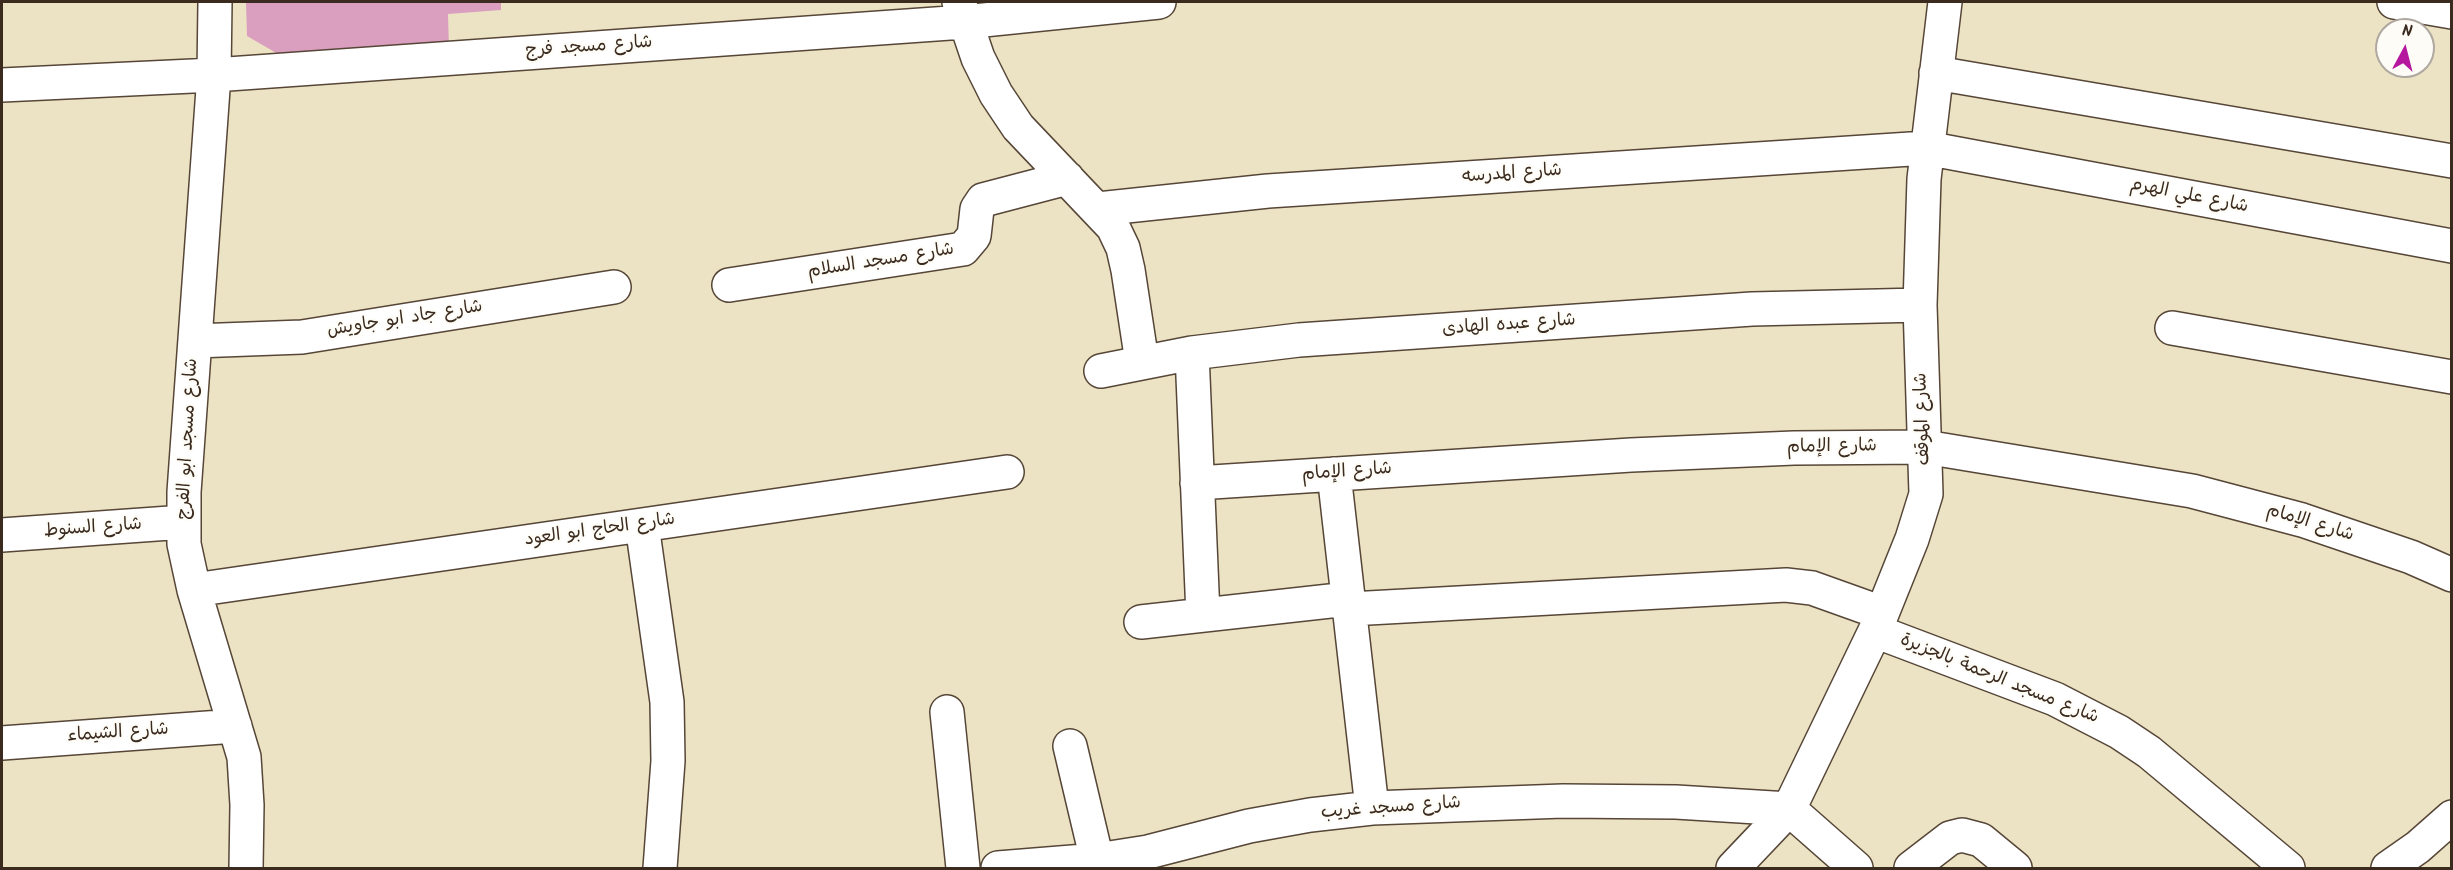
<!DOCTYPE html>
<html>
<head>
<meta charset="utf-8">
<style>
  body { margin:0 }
  #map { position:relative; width:2453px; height:870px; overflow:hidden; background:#ece3c4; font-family:Kalam,sans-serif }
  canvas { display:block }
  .frame { position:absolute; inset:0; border:3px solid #3b2a1e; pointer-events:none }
  .north { position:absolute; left:2375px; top:18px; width:60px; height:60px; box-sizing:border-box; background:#fdfcf7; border:2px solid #afa8a0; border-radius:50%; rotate:7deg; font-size:16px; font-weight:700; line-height:24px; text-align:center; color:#3b2a1e }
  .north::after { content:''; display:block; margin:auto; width:21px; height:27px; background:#b5179e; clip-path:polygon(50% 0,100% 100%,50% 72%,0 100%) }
</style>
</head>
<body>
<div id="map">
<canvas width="2453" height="870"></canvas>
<div class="frame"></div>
<div class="north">N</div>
</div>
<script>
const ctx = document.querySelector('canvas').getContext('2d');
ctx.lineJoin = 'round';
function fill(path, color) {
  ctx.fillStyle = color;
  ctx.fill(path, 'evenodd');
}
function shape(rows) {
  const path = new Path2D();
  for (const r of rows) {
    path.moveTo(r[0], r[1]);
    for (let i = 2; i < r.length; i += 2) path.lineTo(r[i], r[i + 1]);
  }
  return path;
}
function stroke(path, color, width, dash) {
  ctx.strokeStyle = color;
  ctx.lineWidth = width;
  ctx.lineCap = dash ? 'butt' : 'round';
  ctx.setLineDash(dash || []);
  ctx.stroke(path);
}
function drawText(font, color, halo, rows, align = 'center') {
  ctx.font = font + ' Kalam,"Playpen Sans Arabic",sans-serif';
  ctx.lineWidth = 4.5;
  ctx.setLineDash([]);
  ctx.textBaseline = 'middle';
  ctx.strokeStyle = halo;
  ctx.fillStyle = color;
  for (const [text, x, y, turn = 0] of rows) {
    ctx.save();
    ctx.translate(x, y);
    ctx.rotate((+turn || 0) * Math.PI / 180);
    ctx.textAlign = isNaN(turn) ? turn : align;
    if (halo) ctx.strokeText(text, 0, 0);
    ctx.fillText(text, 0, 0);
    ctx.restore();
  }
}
fill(shape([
  [246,2,501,2,501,10,448,14,449,48,285,58,247,36]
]), '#da9fbf');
const minor = shape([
  [215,2,214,75,184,492,184,544,194,590,244,757,247,805,246,868],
  [959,2,978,58,996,94,1018,127,1113,227,1123,248,1128,270,1142,362],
  [2394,2,2452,12],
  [1936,73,2452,161],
  [2,85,214,75,964,22,1159,2],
  [1098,209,1268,191,1926,148,2452,246],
  [729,285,963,249,974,236,977,209,983,200,1067,178],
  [2172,328,2452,377],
  [195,341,302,337,614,287],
  [1192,353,1203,615],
  [1101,371,1192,353,1299,340,1752,309,1920,305],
  [1334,474,1372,808],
  [1197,483,1631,455,1794,448,1925,447,2192,491,2302,520,2411,557,2452,575],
  [642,525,667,702,668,761,660,868],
  [2,535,184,522],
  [194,590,1007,472],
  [1350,609,1786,585,1812,588,1882,613],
  [1141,622,1348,599],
  [1875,631,2055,699,2119,732,2149,752,2288,868],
  [947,712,963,868],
  [2,743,235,726],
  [1070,746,1097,860],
  [1789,809,1856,868],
  [998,868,1097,860,1148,852,1249,826,1310,815,1372,808,1563,801,1676,802,1789,809],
  [1733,868,1789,809,1875,631,1912,539,1926,494,1920,305,1924,179,1945,2],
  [1911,868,1950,838,1962,835,1981,840,2015,868],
  [2388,868,2418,847,2452,817]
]);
stroke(minor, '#564637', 36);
stroke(minor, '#fff', 33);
drawText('18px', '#3b2a1e', '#fdfcf7', [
  ["شارع مسجد فرج",589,48,-4],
  ["شارع المدرسه",1512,175,-4],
  ["شارع علي الهرم",2189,197,11],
  ["شارع مسجد السلام",881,262,-9],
  ["شارع جاد ابو جاويش",405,320,-9],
  ["شارع عبده الهادى",1509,326,-4],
  ["شارع الموقف",1924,419,-92],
  ["شارع مسجد ابو الفرج",189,439,-87],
  ["شارع الإمام",1832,448,-1],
  ["شارع الإمام",1347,473,-4],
  ["شارع الإمام",2310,524,17],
  ["شارع السنوط",93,529,-4],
  ["شارع الحاج ابو العود",600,531,-8],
  ["شارع مسجد الرحمة بالجزيرة",1999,680,22],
  ["شارع الشيماء",118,734,-4],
  ["شارع مسجد غريب",1391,809,-4]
]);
</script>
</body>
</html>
